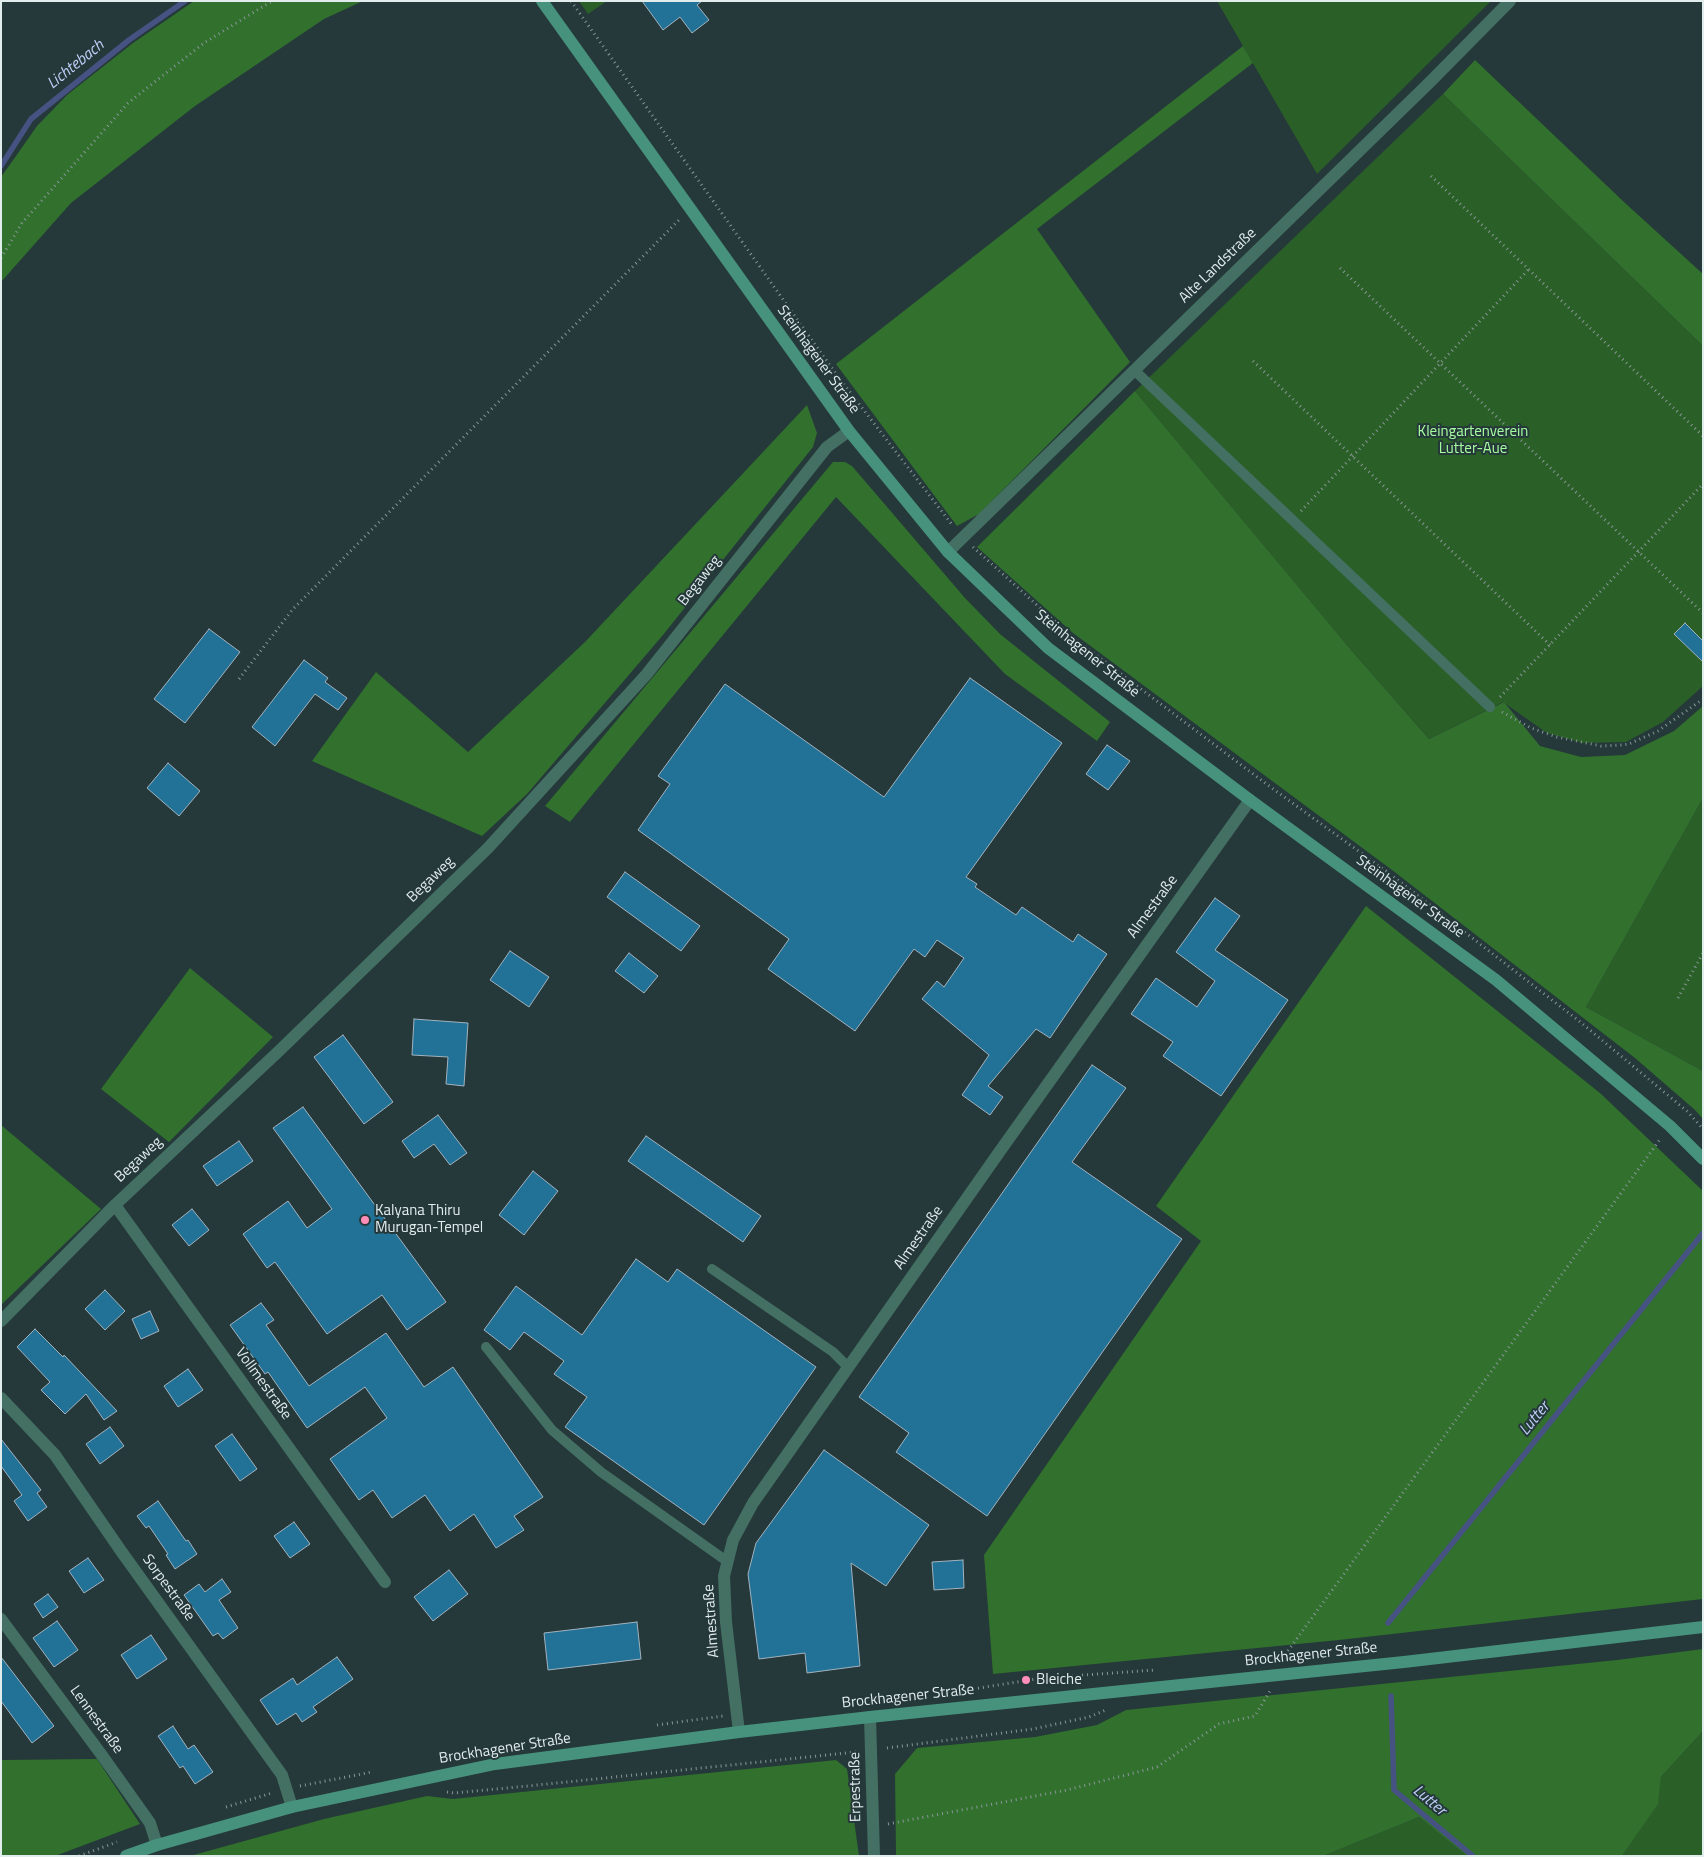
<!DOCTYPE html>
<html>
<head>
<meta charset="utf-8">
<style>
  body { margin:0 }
  #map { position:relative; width:1704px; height:1857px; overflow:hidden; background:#25383a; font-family:"Titillium Web",sans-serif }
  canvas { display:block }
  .frame { position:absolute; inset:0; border:2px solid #e1eced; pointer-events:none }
</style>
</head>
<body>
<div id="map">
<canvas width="1704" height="1857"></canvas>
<div class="frame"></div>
</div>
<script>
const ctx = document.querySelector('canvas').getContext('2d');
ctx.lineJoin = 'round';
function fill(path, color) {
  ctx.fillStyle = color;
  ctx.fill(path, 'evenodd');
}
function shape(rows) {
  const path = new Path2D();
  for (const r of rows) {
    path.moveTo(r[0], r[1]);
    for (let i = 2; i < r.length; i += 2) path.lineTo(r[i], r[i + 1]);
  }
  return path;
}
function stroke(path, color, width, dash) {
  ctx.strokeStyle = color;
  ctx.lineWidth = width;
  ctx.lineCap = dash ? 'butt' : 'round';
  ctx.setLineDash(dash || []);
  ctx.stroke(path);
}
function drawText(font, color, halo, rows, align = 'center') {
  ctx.font = font + ' "Titillium Web",sans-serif';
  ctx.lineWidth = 4;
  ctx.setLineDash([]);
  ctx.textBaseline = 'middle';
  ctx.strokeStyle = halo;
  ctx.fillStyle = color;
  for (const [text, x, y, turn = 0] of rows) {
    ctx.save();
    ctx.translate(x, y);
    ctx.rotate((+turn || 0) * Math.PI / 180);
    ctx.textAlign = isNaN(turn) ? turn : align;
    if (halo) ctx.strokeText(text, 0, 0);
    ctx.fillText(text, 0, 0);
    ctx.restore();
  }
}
fill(shape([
  [579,1,607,1,588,14],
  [1217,1,1491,1,1317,174],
  [1443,94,1703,346,1703,686,1663,722,1626,742,1583,743,1547,733,1503,702,1429,739,1352,651,1135,391],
  [1703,798,1703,1071,1586,1007],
  [1703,1731,1703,1856,1622,1856,1657,1804,1661,1777],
  [1419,1817,1467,1856,1323,1856]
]), '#2b5f28');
fill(shape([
  [194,1,363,1,324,19,195,106,71,203,1,282,1,177,16,156,37,126,67,95,133,43],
  [1243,46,1253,63,1037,229,1130,362,979,514,957,526,836,364],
  [1475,60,1624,202,1703,274,1703,346,1443,94],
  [1135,391,1352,651,1429,739,1504,702,1540,746,1581,757,1625,755,1674,731,1703,706,1703,798,1586,1007,1703,1071,1703,1119,1695,1110,1635,1058,1392,870,1073,633,977,547],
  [807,405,817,433,813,447,663,635,527,794,482,836,312,761,376,672,468,752,585,642],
  [833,462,845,462,852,466,965,598,1000,634,1110,722,1097,741,1005,674,836,497,570,822,545,806],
  [1366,906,1600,1093,1703,1191,1703,1599,1339,1640,993,1674,984,1555,1201,1241,1156,1206],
  [190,968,273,1037,169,1142,101,1089],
  [1,1125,101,1209,1,1305],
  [1703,1649,1703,1731,1661,1777,1658,1804,1622,1856,1467,1856,1419,1817,1323,1856,896,1856,895,1774,917,1748,1035,1737,1097,1725,1126,1710,1617,1660],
  [97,1759,140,1824,55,1856,1,1856,1,1760],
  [836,1760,847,1769,859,1856,190,1856,324,1819,427,1796,453,1799]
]), '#31702d');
stroke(shape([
  [1,166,31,119,129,40,185,1],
  [1388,1623,1703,1233],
  [1391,1696,1394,1790,1473,1856]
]), '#465382', 5.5);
const building = shape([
  [642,1,702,1,697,5,709,20,692,33,680,17,663,30,642,1],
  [1685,623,1703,641,1703,662,1674,634,1685,623],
  [209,629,240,652,185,723,154,699,209,629],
  [304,660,328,678,325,682,347,698,338,710,315,694,275,746,252,727,304,660],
  [970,678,1062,743,966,877,977,884,975,887,1016,915,1022,907,1073,942,1078,934,1107,954,1050,1038,1036,1029,988,1086,1003,1097,990,1115,962,1095,989,1055,922,999,937,981,944,987,964,958,937,940,925,957,914,949,855,1031,768,969,789,939,638,830,670,784,658,776,725,684,884,797,970,678],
  [1107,745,1130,761,1108,790,1086,774,1107,745],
  [168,763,200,791,179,816,147,788,168,763],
  [625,872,700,926,681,951,607,897,625,872],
  [1215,898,1240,916,1215,950,1288,1000,1221,1096,1163,1056,1173,1042,1131,1014,1156,978,1197,1007,1215,981,1176,952,1215,898],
  [510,951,549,977,529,1007,490,980,510,951],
  [629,953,658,976,644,993,615,971,629,953],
  [414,1019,468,1023,464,1086,446,1084,448,1057,412,1055,414,1019],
  [343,1035,393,1102,364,1124,314,1057,343,1035],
  [1092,1065,1126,1088,1072,1162,1182,1239,987,1516,896,1452,909,1433,859,1397,1092,1065],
  [303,1107,446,1302,407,1330,382,1295,327,1334,275,1262,267,1268,243,1234,288,1201,307,1228,332,1209,273,1128,303,1107],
  [438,1115,467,1153,450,1165,434,1144,414,1158,402,1141,438,1115],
  [646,1136,761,1216,743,1242,628,1161,646,1136],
  [239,1141,253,1161,217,1186,203,1166,239,1141],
  [533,1171,558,1191,524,1235,499,1215,533,1171],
  [192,1209,209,1230,189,1246,172,1225,192,1209],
  [636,1259,668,1282,677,1269,816,1367,704,1525,565,1427,587,1397,554,1374,564,1361,524,1332,510,1350,484,1330,516,1286,582,1335,636,1259],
  [105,1290,125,1311,105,1330,85,1309,105,1290],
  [261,1303,274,1320,266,1325,309,1386,386,1333,424,1387,453,1367,543,1497,514,1516,524,1530,496,1548,474,1514,450,1531,425,1495,392,1518,373,1490,359,1500,330,1459,387,1418,365,1387,307,1428,268,1372,265,1374,230,1325,261,1303],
  [150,1311,159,1331,141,1339,132,1319,150,1311],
  [35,1329,63,1357,64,1355,117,1411,104,1420,86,1394,65,1414,41,1390,50,1382,17,1347,35,1329],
  [188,1369,203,1390,178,1407,164,1386,188,1369],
  [110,1427,124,1446,100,1464,86,1444,110,1427],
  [232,1434,257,1469,240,1481,215,1446,232,1434],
  [1,1439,41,1490,37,1493,47,1507,28,1521,14,1501,22,1495,1,1466,1,1439],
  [824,1450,929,1525,886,1586,851,1563,860,1666,807,1673,805,1653,759,1659,748,1574,756,1543,824,1450],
  [158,1501,186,1541,188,1540,197,1554,175,1569,166,1555,168,1554,149,1526,146,1528,137,1516,158,1501],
  [294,1522,310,1544,290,1558,274,1536,294,1522],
  [88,1558,104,1580,84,1593,69,1571,88,1558],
  [963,1560,964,1588,934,1590,932,1562,963,1560],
  [449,1570,468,1594,433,1621,414,1597,449,1570],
  [222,1579,231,1592,219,1600,238,1628,223,1639,218,1633,213,1636,184,1595,199,1584,205,1592,222,1579],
  [48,1594,58,1607,43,1618,34,1604,48,1594],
  [57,1621,78,1650,54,1667,33,1638,57,1621],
  [637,1622,641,1659,548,1670,544,1633,637,1622],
  [151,1635,167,1659,137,1679,121,1655,151,1635],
  [1,1657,54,1726,32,1743,1,1701,1,1657],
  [337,1657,353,1679,313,1707,317,1712,302,1722,296,1713,277,1725,260,1700,293,1678,297,1685,337,1657],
  [173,1726,188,1749,194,1745,213,1772,195,1784,183,1766,180,1768,158,1736,173,1726]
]);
fill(building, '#227298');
stroke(building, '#a2b3be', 1);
stroke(shape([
  [571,1,836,374,953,526],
  [1431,176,1703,436],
  [1,258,22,223,128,103,204,43,272,1],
  [1340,268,1703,613],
  [1253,361,1550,645],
  [1301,511,1529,269],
  [973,547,1071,636,1265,783,1390,874,1579,1021,1688,1112,1703,1129],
  [239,679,293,609,680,219],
  [1500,697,1703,484],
  [1502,712,1531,728,1557,737,1601,746,1622,745,1629,744,1658,731,1703,699],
  [1678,998,1703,953],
  [1282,1659,1661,1138],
  [973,1689,1042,1678,1155,1670],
  [657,1725,723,1716],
  [887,1748,1033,1729,1089,1717,1106,1710],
  [300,1786,372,1772],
  [447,1792,454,1793,528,1786,856,1752],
  [226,1807,272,1793],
  [888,1824,1067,1790,1157,1767,1219,1724,1255,1716,1270,1691],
  [79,1856,117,1842]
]), '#889798', 3, [1, 4]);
stroke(shape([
  [1134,370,1490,707],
  [712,1269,833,1352,848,1367],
  [486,1347,552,1430,601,1472,728,1562]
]), '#447063', 10);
stroke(shape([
  [948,552,1430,82,1510,1],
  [115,1205,385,1582],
  [1,1321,115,1205,280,1050,488,848,646,675,827,447,849,431],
  [1,1398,55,1455,121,1551,282,1775,292,1807],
  [1,1619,101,1754,150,1823,157,1845],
  [870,1717,874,1856],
  [739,1732,726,1622,724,1576,733,1540,753,1503,1000,1151,1250,800]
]), '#447063', 12);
stroke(shape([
  [542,1,849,431,948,552,1048,648,1250,800,1496,980,1670,1126,1703,1159],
  [126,1856,157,1845,292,1807,495,1764,739,1732,870,1717,1404,1662,1703,1627]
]), '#47927d', 12);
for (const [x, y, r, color] of [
  [365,1220,5,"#ff8eb9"],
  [1026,1680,5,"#ff8eb9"]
]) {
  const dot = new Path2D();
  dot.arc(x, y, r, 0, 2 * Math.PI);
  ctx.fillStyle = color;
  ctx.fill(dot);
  stroke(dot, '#25383a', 2);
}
drawText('15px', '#e1eced', '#25383a', [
  ["Alte Landstraße",1218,266,-44],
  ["Steinhagener Straße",818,360,54],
  ["Begaweg",700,581,-52],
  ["Steinhagener Straße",1087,654,39],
  ["Begaweg",431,880,-44],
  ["Steinhagener Straße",1410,897,36],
  ["Almestraße",1153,907,-54],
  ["Begaweg",139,1160,-43],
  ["Almestraße",919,1238,-55],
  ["Vollmestraße",263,1384,54],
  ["Sorpestraße",168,1588,54],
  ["Almestraße",712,1621,-94],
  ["Brockhagener Straße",1311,1655,-6],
  ["Brockhagener Straße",908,1697,-6],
  ["Lennestraße",96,1720,54],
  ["Brockhagener Straße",505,1749,-9],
  ["Erpestraße",856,1787,-91]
]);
drawText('15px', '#a7fda0', '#25383a', [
  ["Kleingartenverein",1473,432],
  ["Lutter-Aue",1473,449]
]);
drawText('15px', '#e1eced', '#25383a', [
  ["Kalyana Thiru",375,1211],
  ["Murugan-Tempel",375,1228],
  ["Bleiche",1036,1680]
], 'left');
drawText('italic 16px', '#bed1f9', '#25383a', [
  ["Lichtebach",76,65,-39],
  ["Lutter",1535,1419,-51],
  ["Lutter",1429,1801,40]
]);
</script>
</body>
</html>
